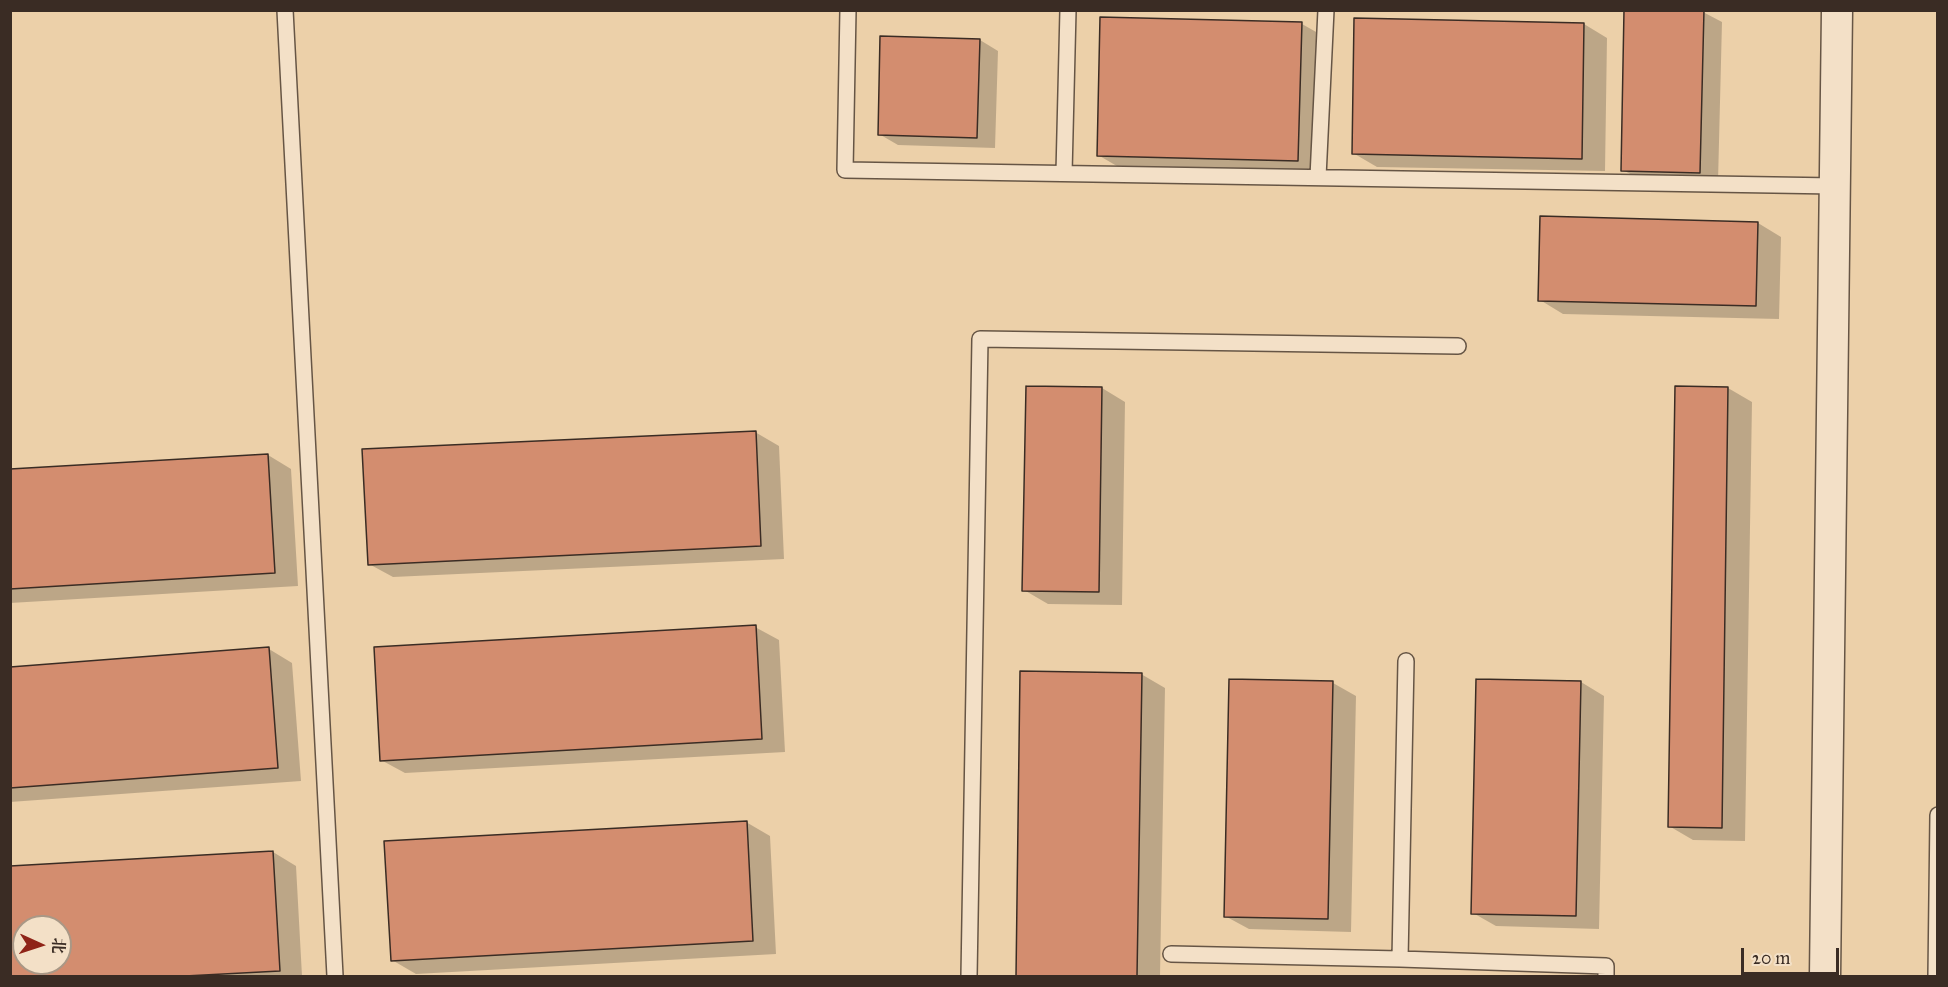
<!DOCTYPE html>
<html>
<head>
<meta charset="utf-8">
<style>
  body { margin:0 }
  #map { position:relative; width:1948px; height:987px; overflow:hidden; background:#ecd0a9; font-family:"IM FELL Great Primer","Noto Serif SC",serif }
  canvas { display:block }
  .frame { position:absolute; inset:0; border:12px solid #3a2c24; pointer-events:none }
  .north { position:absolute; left:12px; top:915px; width:60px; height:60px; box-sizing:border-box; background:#f3e0c7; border:2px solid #a99886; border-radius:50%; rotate:93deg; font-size:16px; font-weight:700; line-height:24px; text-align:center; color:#3a2c24 }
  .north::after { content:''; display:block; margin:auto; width:21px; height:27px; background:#8f2418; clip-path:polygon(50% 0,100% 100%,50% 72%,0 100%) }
  .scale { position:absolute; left:1741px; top:948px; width:98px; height:27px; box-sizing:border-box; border:3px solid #3a2c24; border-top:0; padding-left:8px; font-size:18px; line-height:21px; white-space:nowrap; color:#3a2c24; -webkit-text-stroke:4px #f3e0c7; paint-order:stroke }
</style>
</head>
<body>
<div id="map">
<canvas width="1948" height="987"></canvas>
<div class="frame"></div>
<div class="north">北</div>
<div class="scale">20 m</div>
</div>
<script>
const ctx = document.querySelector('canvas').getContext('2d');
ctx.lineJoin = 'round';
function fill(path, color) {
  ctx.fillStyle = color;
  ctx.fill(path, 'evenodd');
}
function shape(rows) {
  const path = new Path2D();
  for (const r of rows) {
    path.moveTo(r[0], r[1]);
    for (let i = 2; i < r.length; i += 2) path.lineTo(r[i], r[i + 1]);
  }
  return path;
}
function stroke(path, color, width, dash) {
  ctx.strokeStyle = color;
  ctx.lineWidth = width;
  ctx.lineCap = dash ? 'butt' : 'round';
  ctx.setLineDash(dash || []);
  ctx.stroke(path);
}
fill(shape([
  [1703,12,1722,22,1718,182,1641,180,1623,170],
  [1302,24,1325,37,1322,174,1122,169,1098,155],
  [1584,24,1607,38,1605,171,1377,167,1353,153],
  [980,40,998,51,995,148,898,145,879,134],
  [1758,223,1781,237,1779,319,1563,314,1540,300],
  [1677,387,1728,388,1752,402,1745,841,1693,840,1669,826],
  [1102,388,1125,402,1122,605,1048,604,1024,590],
  [755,432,779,446,784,559,393,577,369,564],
  [268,455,291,469,298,586,10,603,10,470],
  [755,627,779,640,785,752,405,773,381,760],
  [269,649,292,663,301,781,10,802,10,669],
  [1022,673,1141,674,1165,688,1160,976,1017,976],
  [1581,682,1604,696,1599,929,1496,926,1473,913],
  [1333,683,1356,696,1351,932,1249,929,1225,916],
  [746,822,770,836,776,954,416,974,392,960],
  [273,852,296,866,302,976,10,976,10,867],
  [24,927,60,927,60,963,24,963]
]), '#0003');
const building = shape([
  [1624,10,1704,10,1700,173,1621,171,1624,10],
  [1100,17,1302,22,1298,161,1097,156,1100,17],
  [1354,18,1584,23,1582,159,1352,154,1354,18],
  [880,36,980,39,977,138,878,135,880,36],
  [1540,216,1758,222,1756,306,1538,301,1540,216],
  [1026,386,1102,387,1099,592,1022,591,1026,386],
  [1675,386,1728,387,1722,828,1668,827,1675,386],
  [756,431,761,546,368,565,362,449,756,431],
  [268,454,275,573,10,589,10,469,268,454],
  [756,625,762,739,380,761,374,647,756,625],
  [269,647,278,768,10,788,10,667,269,647],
  [1020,671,1142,673,1137,976,1016,976,1020,671],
  [1229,679,1333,681,1328,919,1224,917,1229,679],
  [1476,679,1581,681,1576,916,1471,914,1476,679],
  [747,821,753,941,391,961,384,841,747,821],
  [273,851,280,971,185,976,10,976,10,866,273,851],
  [24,927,60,927,60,963,24,963,24,927]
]);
fill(building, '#d38d6f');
stroke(building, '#3a2c24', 1.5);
const lane = shape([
  [285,10,335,976],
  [848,10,845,170,1835,186],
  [1064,173,1068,10],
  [1318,177,1326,10],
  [1171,954,1400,959,1606,966,1606,976],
  [1400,959,1406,661],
  [969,976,980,339,1458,346],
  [1936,976,1938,815]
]);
const street = shape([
  [1825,976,1837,10]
]);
stroke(lane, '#665545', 18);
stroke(street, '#665545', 33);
stroke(lane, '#f3e0c7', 15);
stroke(street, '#f3e0c7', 30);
</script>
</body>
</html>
